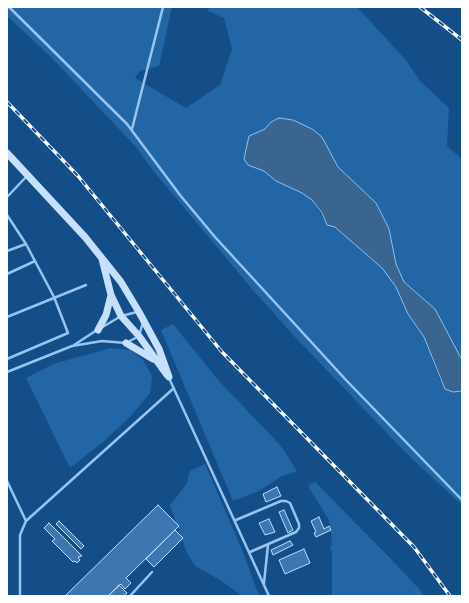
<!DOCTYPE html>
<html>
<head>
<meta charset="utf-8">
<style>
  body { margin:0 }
  #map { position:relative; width:469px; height:603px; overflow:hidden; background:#134e88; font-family:"Titillium Web",sans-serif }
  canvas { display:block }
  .frame { position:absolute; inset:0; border:8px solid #fff; pointer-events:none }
</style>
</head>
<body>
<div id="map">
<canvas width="469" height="603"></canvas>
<div class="frame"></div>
</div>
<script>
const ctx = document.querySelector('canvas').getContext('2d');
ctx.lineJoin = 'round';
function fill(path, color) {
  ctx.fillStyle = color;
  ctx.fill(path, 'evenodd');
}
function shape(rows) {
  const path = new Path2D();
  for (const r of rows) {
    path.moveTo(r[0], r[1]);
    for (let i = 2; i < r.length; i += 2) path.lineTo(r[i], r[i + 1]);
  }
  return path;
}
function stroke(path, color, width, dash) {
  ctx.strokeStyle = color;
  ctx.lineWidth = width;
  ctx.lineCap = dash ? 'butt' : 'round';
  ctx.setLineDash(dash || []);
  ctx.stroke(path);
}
fill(shape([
  [7,7,172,7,159,66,140,71,135,78,186,108,220,85,232,49,224,18,208,11,209,7,357,7,405,59,421,82,449,108,447,146,462,159,462,360,435,309,404,282,396,264,389,229,376,203,338,167,322,137,312,129,271,122,265,129,249,136,248,165,264,171,276,181,302,193,312,200,327,225,335,227,382,268,396,287,408,314,424,337,440,380,453,392,462,391,462,505,408,455,295,337,253,290,155,173,136,147,52,58,7,16],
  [173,324,218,380,281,446,297,471,282,476,259,491,233,501,161,330],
  [111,348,131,350,143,360,152,376,150,393,131,416,102,443,70,468,26,378,53,364],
  [205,464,243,552,259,596,242,596,220,580,195,566,187,553,170,505,186,485,190,471],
  [315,482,391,559,420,590,424,596,332,596,332,550,330,550,332,540,329,520,308,486]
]), '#2266a6');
const water = shape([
  [279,118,293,120,312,129,322,137,338,167,376,203,389,229,396,264,404,282,435,309,462,360,462,391,453,392,445,389,424,337,408,314,396,287,382,268,335,227,327,225,322,213,312,200,302,193,276,181,264,171,248,165,244,159,249,136,265,129,271,122,279,118]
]);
fill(water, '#3a6590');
stroke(water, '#8ac2f3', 1);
const building = shape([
  [277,487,281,496,266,502,263,494,277,487],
  [158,505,179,526,126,578,131,583,125,589,121,584,108,596,65,596,158,505],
  [284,510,293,530,288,533,279,512,284,510],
  [319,517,324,529,329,526,331,530,316,537,314,533,316,532,311,521,319,517],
  [269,519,275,532,265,535,259,523,269,519],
  [59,521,84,546,81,549,56,524,59,521],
  [49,523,82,556,78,557,80,560,77,563,75,561,73,562,52,541,55,539,44,528,49,523],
  [175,530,183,538,154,567,146,559,175,530],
  [290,541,293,545,273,555,271,550,290,541],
  [304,549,310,563,285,574,279,560,304,549],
  [119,585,127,593,123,596,108,596,119,585]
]);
fill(building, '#3c77b2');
stroke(building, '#bedefb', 1);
stroke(shape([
  [9,7,127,124,180,195,215,237,346,380,462,500],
  [132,129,163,7],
  [7,197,27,176],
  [7,215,26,244,54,297,68,333,7,359],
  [7,251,26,244],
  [7,274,35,261],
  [7,317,86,285],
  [101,328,121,316,137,312],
  [74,345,97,330],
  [7,372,72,346,102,341,126,343,139,336,143,322],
  [169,378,269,596],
  [7,481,26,521],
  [236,520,281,501,286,501,290,503,299,524,299,528,296,532,250,552],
  [264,583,268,545],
  [20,596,20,535,26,521,174,388],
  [130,596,152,572]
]), '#98c5ef', 2.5);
stroke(shape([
  [7,153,85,237,121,282,139,312,159,349,169,377],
  [102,259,111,295,121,316,139,336,167,375],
  [98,330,106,315,111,295],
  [126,343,153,359]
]), '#c6e0fb', 7);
const rail = shape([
  [420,7,462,40],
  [7,102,78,176,222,352,414,547,450,596]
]);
stroke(rail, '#fff', 3.5);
stroke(rail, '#134e88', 2, [6]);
</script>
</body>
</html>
